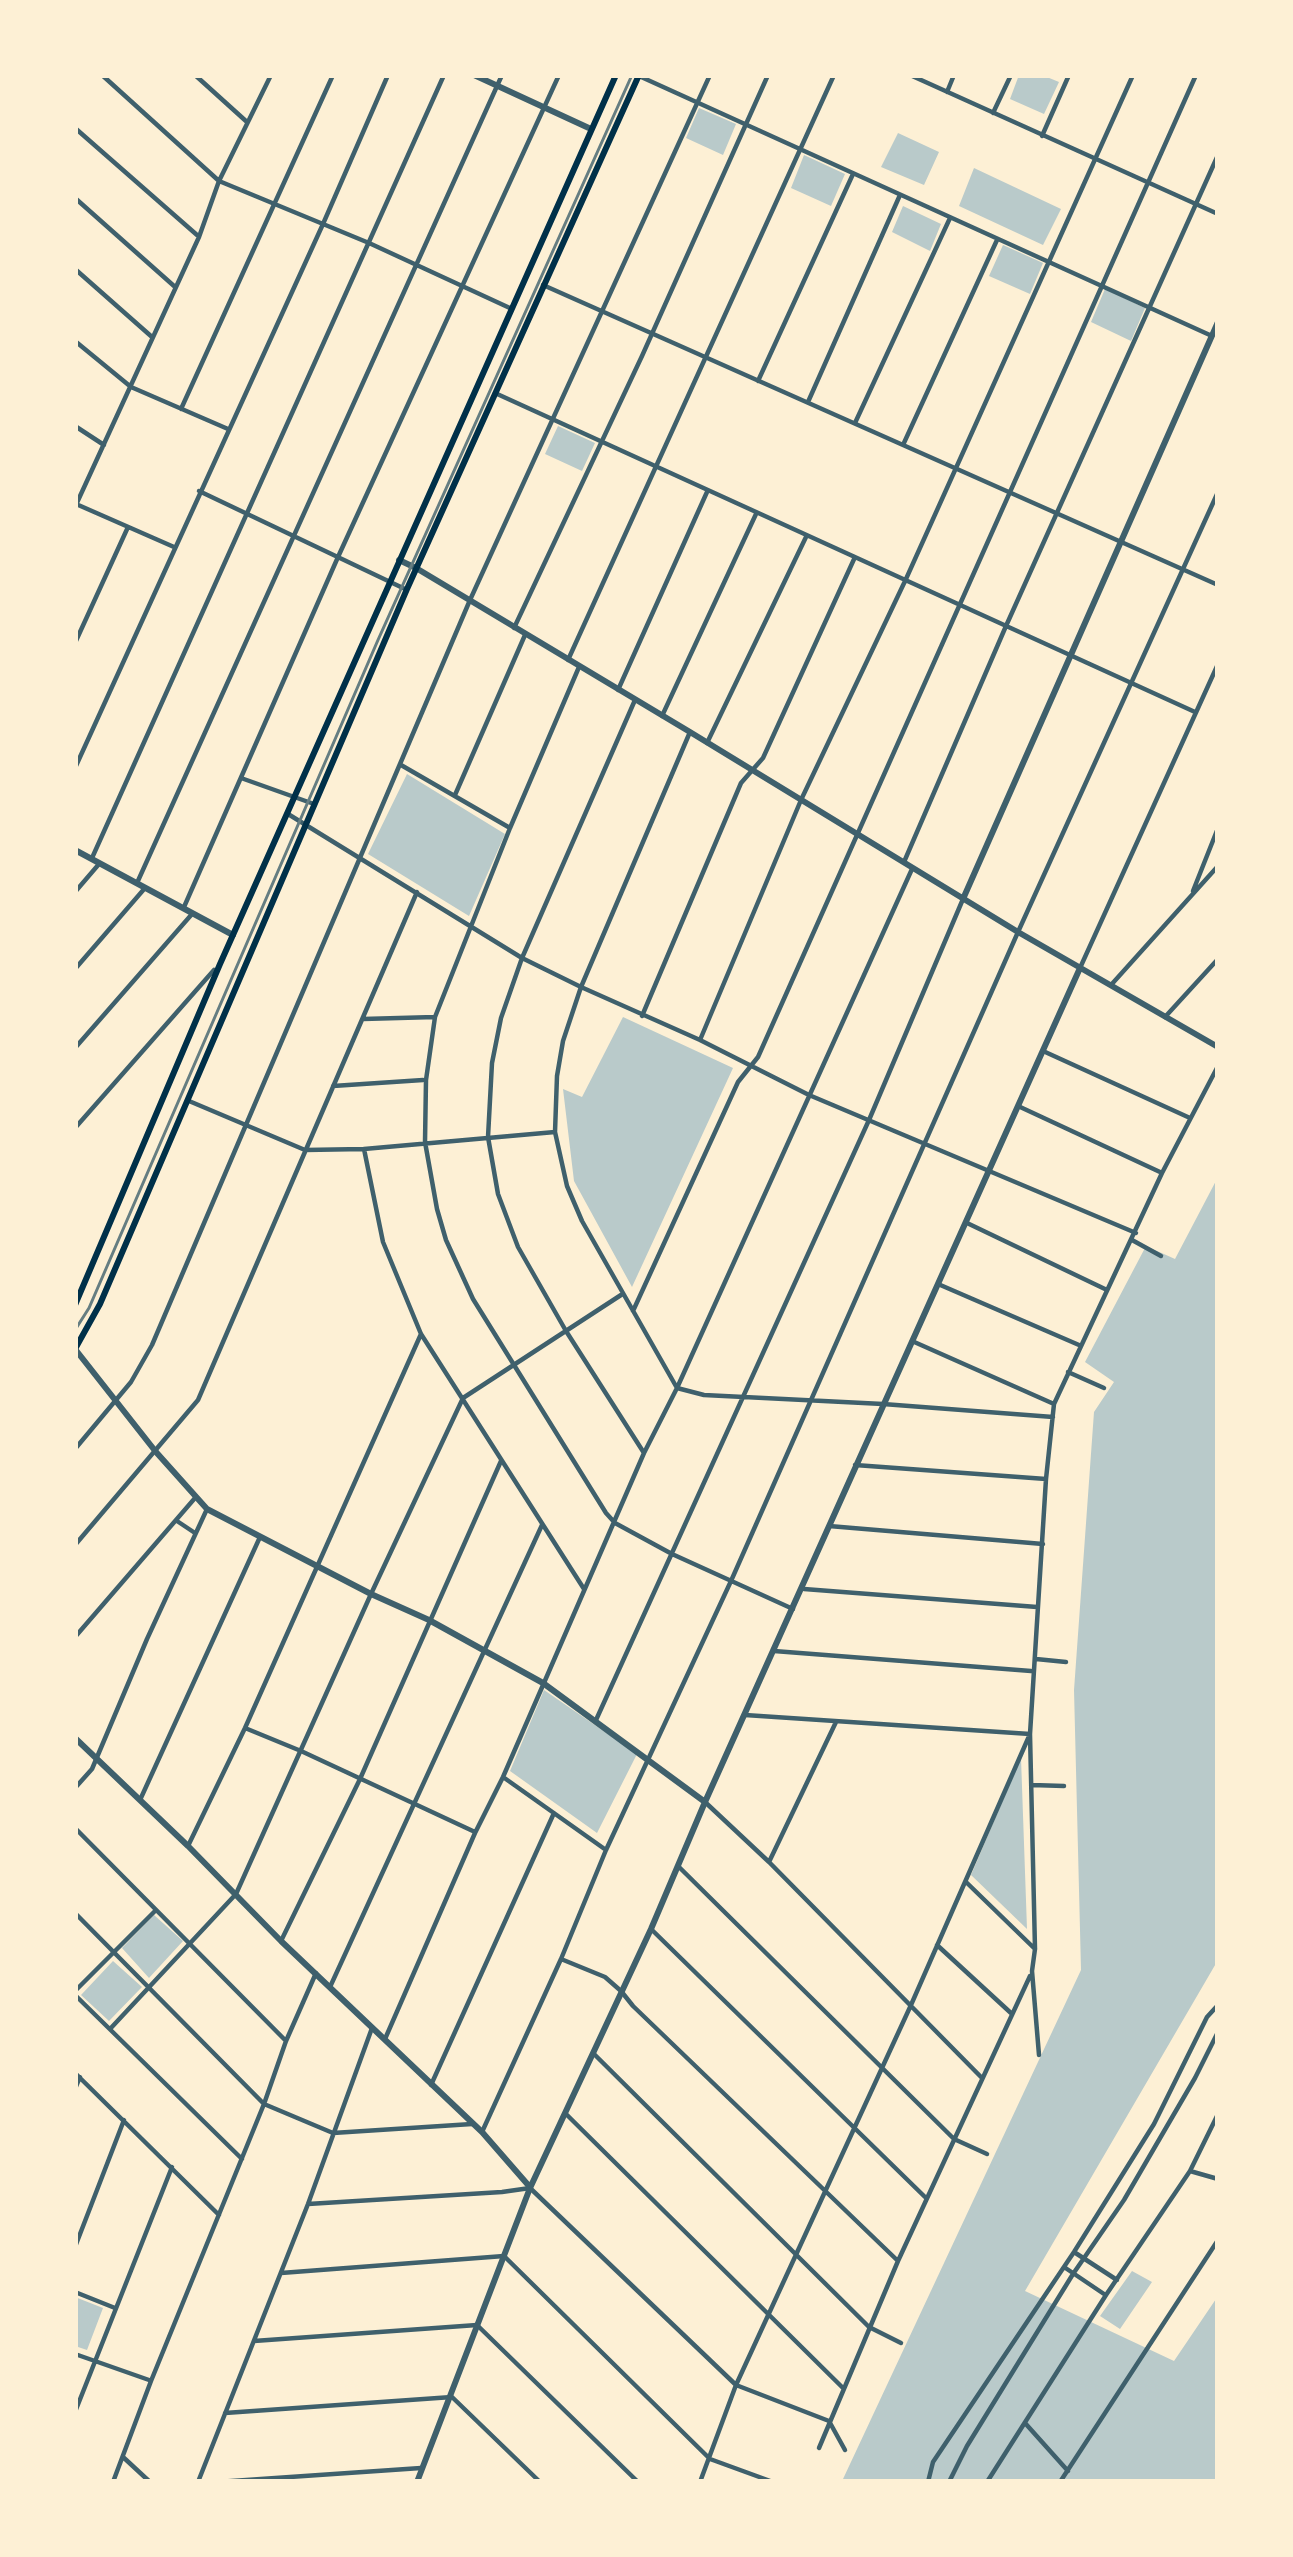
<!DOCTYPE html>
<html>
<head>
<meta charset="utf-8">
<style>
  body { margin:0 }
  #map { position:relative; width:1293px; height:2557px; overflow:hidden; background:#fdf0d5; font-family:"Archivo Narrow",sans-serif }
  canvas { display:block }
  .frame { position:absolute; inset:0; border:78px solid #fdf0d5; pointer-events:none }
</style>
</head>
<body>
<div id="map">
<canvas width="1293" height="2557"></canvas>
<div class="frame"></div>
</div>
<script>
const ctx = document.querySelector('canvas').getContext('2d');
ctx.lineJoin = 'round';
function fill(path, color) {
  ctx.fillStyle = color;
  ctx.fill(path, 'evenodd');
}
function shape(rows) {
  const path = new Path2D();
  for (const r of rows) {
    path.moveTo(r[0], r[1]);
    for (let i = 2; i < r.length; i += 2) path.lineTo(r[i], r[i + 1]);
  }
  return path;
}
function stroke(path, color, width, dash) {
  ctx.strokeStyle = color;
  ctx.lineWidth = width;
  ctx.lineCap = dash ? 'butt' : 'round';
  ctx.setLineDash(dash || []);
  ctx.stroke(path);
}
fill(shape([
  [1019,75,1042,75,1059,82,1044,114,1010,99],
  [699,108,736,124,723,155,686,138],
  [898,133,939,152,924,185,881,167],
  [804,155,845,174,831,206,791,188],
  [974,168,1061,209,1043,245,959,206],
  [903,206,941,224,930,251,892,232],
  [1003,245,1043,263,1030,294,989,276],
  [1105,289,1145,308,1131,341,1091,322],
  [558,426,595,443,582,471,545,454],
  [407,774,505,834,469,916,368,854],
  [623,1017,733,1068,632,1287,574,1181,563,1089,582,1097],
  [1218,1177,1218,1960,1025,2291,1174,2361,1218,2296,1218,2482,845,2482,843,2479,1081,1970,1074,1690,1094,1412,1114,1382,1085,1362,1146,1246,1175,1259],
  [544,1690,637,1754,597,1833,510,1771],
  [1021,1758,1027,1929,971,1875],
  [154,1915,183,1941,149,1978,122,1948],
  [113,1961,142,1987,109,2021,81,1995],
  [1132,2271,1152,2282,1120,2329,1100,2316],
  [75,2297,103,2308,87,2350,75,2346]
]), '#b9caca');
stroke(shape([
  [102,75,219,181,369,243,512,309],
  [195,75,247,122],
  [910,75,1218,214],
  [639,76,1212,336],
  [947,92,954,75],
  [993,113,1011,75],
  [75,128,197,235],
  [1042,136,1069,75],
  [75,198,174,286],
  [75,269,152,337],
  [543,285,1218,585],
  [75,341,131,387,228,429],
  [758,381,853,174],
  [495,393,1195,712],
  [808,402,900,195],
  [181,409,333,75],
  [855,423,950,218],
  [75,426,104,445],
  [903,445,997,240],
  [199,491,405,589],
  [76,504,174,547],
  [75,507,199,237,219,181,271,75],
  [514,628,642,356,768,75],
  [75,643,128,527],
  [568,660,834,75],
  [579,667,510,828,435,1017,426,1080,425,1142,437,1209,446,1240,473,1299,606,1513,615,1523,672,1554,793,1609],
  [618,690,707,492],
  [635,700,522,958,501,1018,492,1063,488,1137,498,1194,518,1247,566,1331,644,1453],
  [662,716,756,514],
  [690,732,581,987,563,1041,557,1076,555,1132,567,1186,582,1221,677,1388,704,1395,883,1404,1053,1417],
  [707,743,806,537],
  [401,765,510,828],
  [75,768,323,224,388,75],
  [241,778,314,804],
  [455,795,525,635],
  [288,814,522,958,581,987,700,1040,809,1095,1136,1233],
  [92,858,444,75],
  [904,862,1006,626,1218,155],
  [137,883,502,75],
  [1193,891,1218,828],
  [75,892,99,864],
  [184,907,338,557,559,75],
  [1080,968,1218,664],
  [75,969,145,888],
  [1111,985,1218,866],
  [642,1016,741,783,763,758,855,557],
  [1165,1017,1218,959],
  [363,1019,435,1017],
  [700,1040,801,800,906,579,1133,75],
  [75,1048,192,914],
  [1043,1051,1190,1118],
  [333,1086,423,1080],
  [189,1101,305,1150,364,1149,555,1132],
  [1018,1106,1160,1172],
  [75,1128,214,970],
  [364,1149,383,1242,421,1334,584,1589],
  [967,1223,1107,1290],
  [1132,1240,1161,1256],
  [938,1284,1079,1345],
  [633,1311,738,1082,758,1057,1196,75],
  [912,1341,1054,1404],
  [1068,1372,1104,1388],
  [75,1449,131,1382,152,1345,470,600,710,75],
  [855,1465,1046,1479],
  [177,1521,195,1533],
  [829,1526,1043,1544],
  [75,1545,198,1400,417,892],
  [804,1589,1037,1607],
  [75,1637,195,1498],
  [774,1651,1031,1671],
  [1036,1659,1066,1662],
  [596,1720,869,1120,963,899],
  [245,1728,301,1751,475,1832],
  [503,1777,606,1850],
  [1032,1785,1064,1786],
  [75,1788,92,1769,147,1639,207,1509],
  [140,1800,260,1537],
  [705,1802,769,1862,982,2078],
  [75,1828,286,2041],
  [188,1846,245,1728,421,1334],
  [769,1862,836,1722],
  [678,1866,954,2139,987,2154],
  [966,1882,1035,1949],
  [75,1913,264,2104,333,2133,472,2124],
  [651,1929,925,2197],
  [281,1941,360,1779,501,1461],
  [937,1945,1012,2014],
  [561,1959,605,1977,621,1991,633,2006,898,2261],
  [330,1987,542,1525],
  [75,1991,156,1910],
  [75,1995,242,2159],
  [110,2029,236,1894,371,1594,463,1398,621,1295],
  [385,2039,475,1833,503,1777,644,1453,677,1388,912,869],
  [593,2053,869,2327,901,2343],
  [1039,2055,1032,1971,1035,1949,1030,1734,1046,1479,1054,1404,1162,1173,1218,1066],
  [75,2073,219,2215],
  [431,2085,554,1813],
  [75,2089,80,2077],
  [566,2114,843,2388],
  [482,2132,561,1959,606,1850,731,1581,1018,932,1218,492],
  [1190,2171,1218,2179],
  [308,2204,502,2192,530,2188,736,2385,829,2421],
  [75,2247,124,2120],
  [1074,2252,1117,2280],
  [1064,2267,1104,2294],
  [281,2273,504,2256,710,2459,773,2482],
  [75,2292,115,2308],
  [254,2341,477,2325,638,2482],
  [75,2354,149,2380],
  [75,2412,172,2167],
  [225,2413,452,2397,540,2482],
  [829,2421,845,2450],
  [1025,2423,1068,2471],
  [819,2448,898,2261,1030,1976],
  [123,2457,150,2482],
  [113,2482,151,2381,264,2104,286,2041,316,1973],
  [198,2482,308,2204,372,2028],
  [217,2482,421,2468],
  [700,2482,736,2385,911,2005,1030,1734,745,1715],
  [928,2482,933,2462,1074,2252,1154,2124,1207,2017,1218,2005],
  [949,2482,967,2446,1073,2274,1124,2200,1195,2078,1218,2032],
  [987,2482,1106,2295,1190,2171,1218,2114],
  [1060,2482,1218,2240]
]), '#3f606c', 4.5);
stroke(shape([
  [474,75,591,129],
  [399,560,416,568,690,732,1018,932,1218,1047],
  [75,850,233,935],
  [963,899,1218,322],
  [75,1349,156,1452,207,1509,371,1594,429,1620,543,1683,705,1802],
  [75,1738,188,1846,281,1941,482,2132,529,2186],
  [417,2482,530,2188,651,1929,705,1802,1080,968]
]), '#3f606c', 6);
stroke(shape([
  [75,1305,220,964,616,75],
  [75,1349,100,1304,407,589,639,75]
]), '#003049', 6);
stroke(shape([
  [75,1330,89,1308,378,640,632,75]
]), '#657d81', 3);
</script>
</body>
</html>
